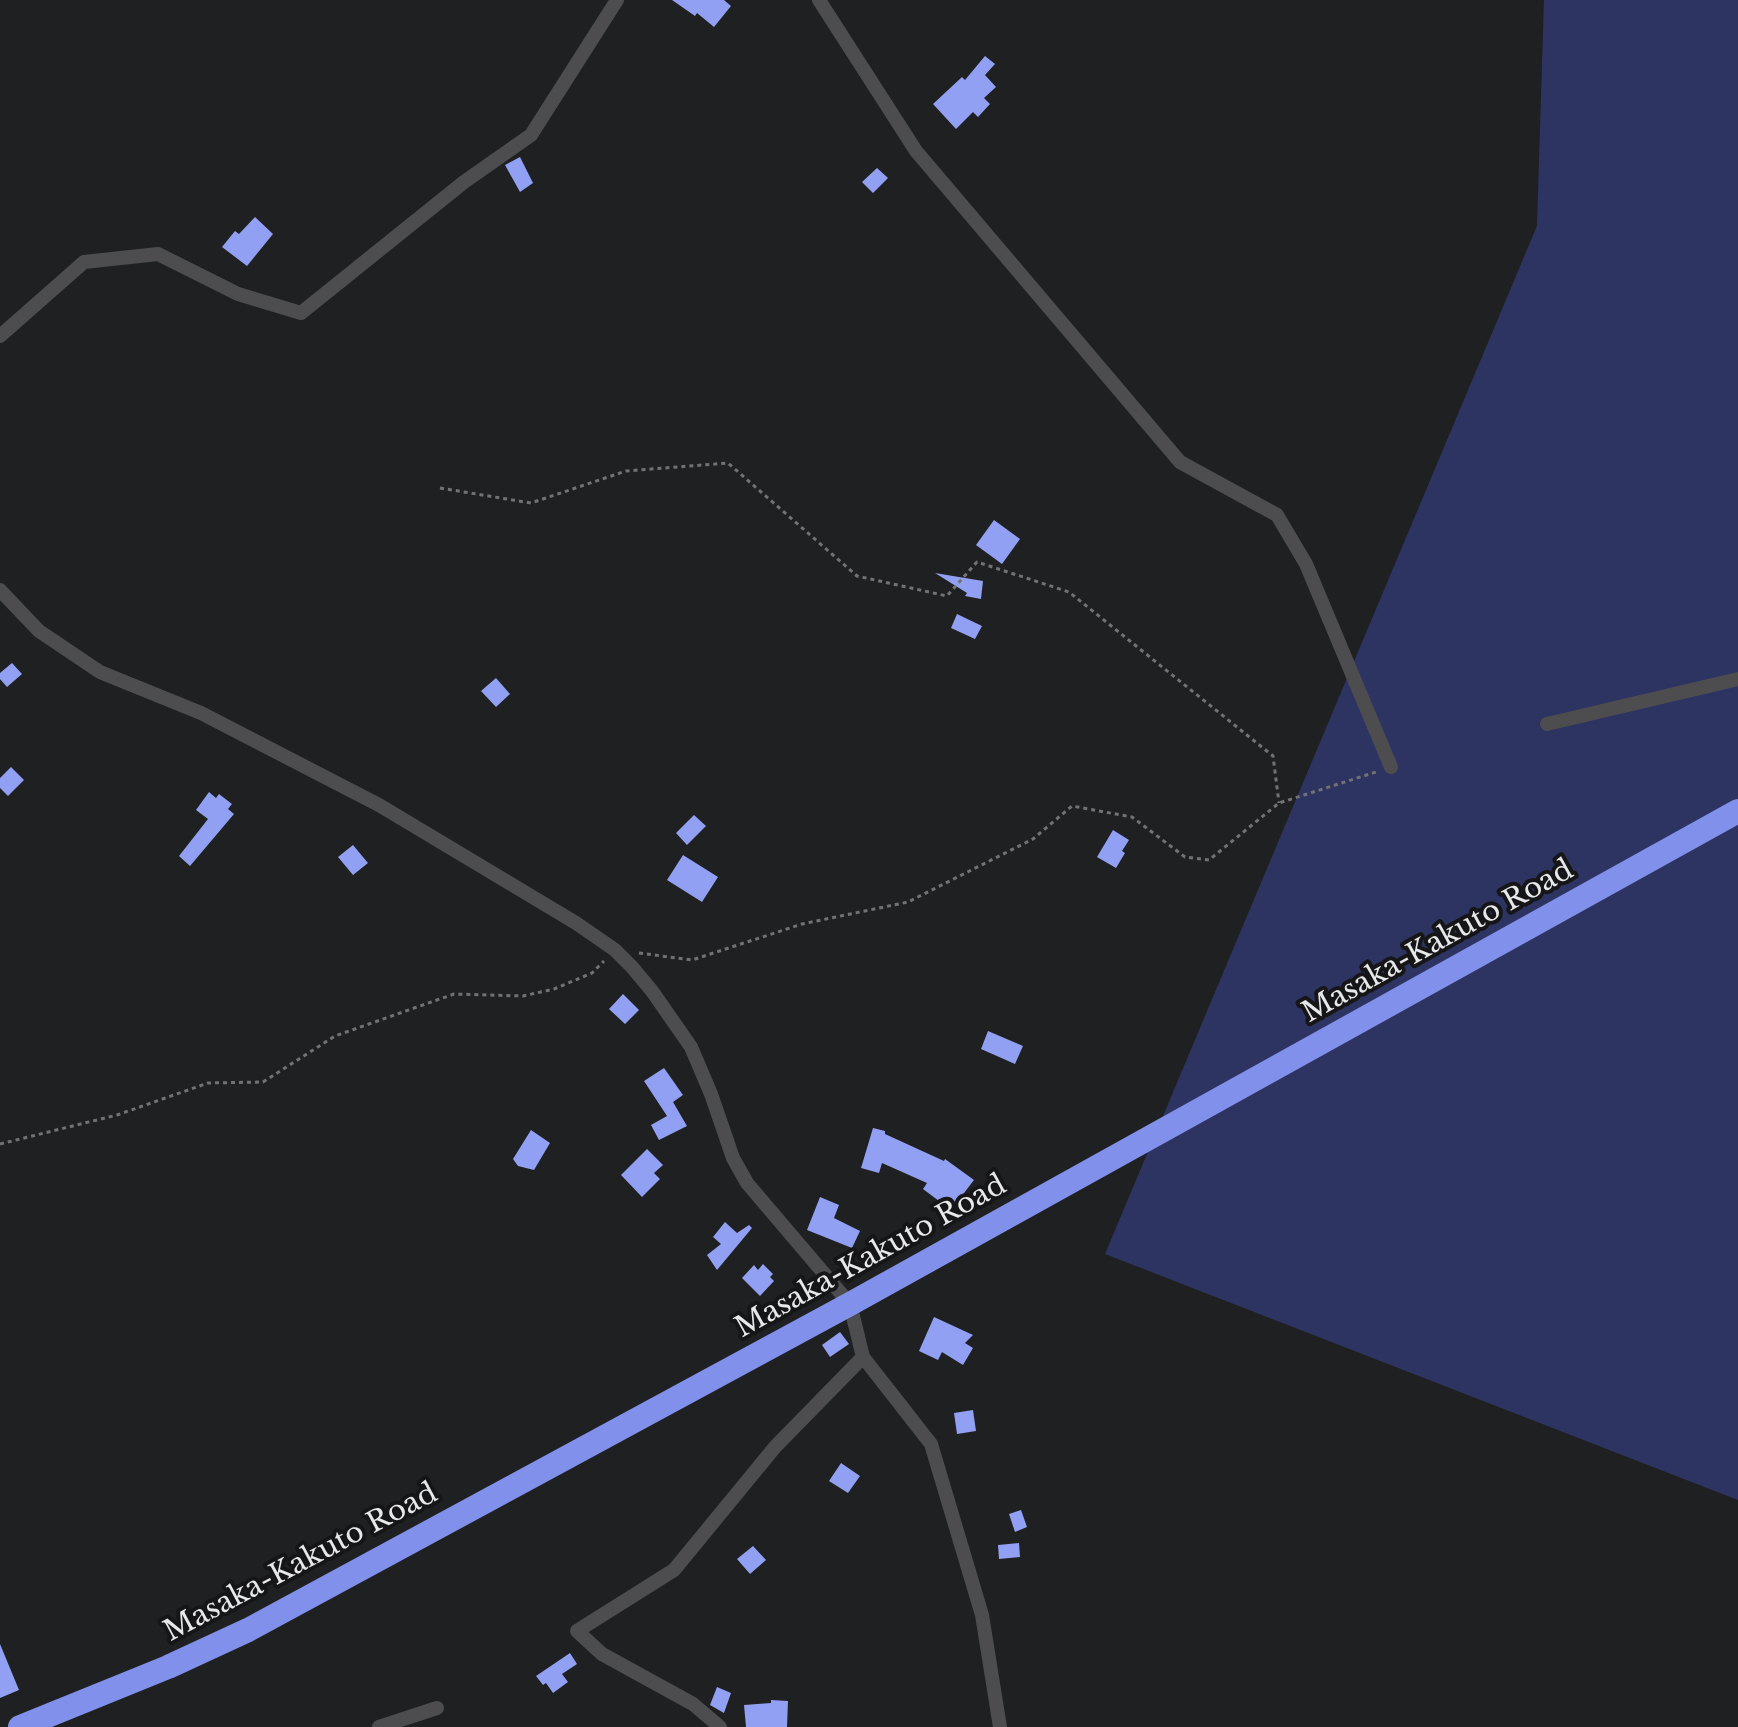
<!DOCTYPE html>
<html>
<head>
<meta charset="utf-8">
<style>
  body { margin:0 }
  canvas { display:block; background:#1f2022 }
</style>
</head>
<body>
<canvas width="1738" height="1727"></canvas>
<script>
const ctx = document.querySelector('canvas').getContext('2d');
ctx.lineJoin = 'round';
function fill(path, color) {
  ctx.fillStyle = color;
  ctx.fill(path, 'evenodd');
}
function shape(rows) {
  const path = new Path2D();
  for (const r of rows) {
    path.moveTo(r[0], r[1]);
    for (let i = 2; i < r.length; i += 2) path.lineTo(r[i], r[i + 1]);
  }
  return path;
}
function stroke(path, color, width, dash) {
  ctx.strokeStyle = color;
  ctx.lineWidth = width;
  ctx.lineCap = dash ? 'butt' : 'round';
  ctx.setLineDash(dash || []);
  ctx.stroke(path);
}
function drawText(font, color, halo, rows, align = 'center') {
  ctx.font = font + ' "Libre Baskerville",serif';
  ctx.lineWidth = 8;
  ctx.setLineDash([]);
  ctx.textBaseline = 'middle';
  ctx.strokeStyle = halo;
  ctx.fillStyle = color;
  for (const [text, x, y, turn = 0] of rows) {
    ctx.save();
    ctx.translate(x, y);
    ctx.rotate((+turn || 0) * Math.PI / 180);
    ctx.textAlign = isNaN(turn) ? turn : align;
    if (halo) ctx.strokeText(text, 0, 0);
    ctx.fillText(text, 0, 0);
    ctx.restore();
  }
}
fill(shape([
  [1544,0,1738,0,1738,1500,1105,1254,1537,226]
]), '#2e3462');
fill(shape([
  [672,0,724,0,731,6,714,27,697,13,695,16],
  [985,56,995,64,985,75,996,87,984,98,990,104,978,117,973,112,956,129,933,104,962,77,965,80],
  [520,157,533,183,520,192,505,165],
  [877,168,888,178,873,193,862,182],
  [255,217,273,234,247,266,222,247,235,231,239,234],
  [994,520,1020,539,1002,564,976,545],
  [935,573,983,581,981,599,965,596,967,593],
  [957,614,982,626,975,639,951,628],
  [12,663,22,674,7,687,0,679,0,673],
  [496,678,510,694,496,707,481,691],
  [11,767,24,780,8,796,0,788,0,778],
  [209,792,216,798,219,794,232,804,228,809,234,814,190,866,179,856,208,819,196,810],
  [694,815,706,826,687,845,676,833],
  [1113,830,1129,840,1122,851,1125,853,1116,868,1097,857],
  [353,845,368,863,353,875,338,857],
  [683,855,718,877,702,902,667,880],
  [623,994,639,1010,625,1024,609,1009],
  [988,1031,1023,1046,1015,1064,981,1049],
  [664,1068,683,1095,673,1102,687,1126,659,1140,651,1125,667,1116,644,1081],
  [873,1128,885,1131,885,1134,944,1161,945,1159,974,1180,951,1210,923,1189,927,1183,882,1163,879,1173,861,1168],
  [531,1130,550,1143,534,1170,518,1166,513,1159],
  [647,1149,663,1165,654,1173,660,1179,642,1197,621,1175],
  [820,1197,839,1205,834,1218,860,1231,852,1248,807,1230],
  [725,1222,737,1233,749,1225,752,1228,717,1270,707,1255,721,1244,713,1237],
  [763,1264,773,1274,770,1277,774,1281,760,1296,742,1278,754,1265,758,1270],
  [934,1317,973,1335,965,1343,973,1348,963,1365,942,1352,938,1360,919,1351],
  [840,1332,849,1344,830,1357,822,1345],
  [973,1410,976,1431,957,1434,954,1413],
  [841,1463,860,1476,848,1493,829,1481],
  [1021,1510,1027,1527,1015,1532,1009,1514],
  [1019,1543,1020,1557,999,1559,998,1545],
  [753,1546,766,1560,750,1574,737,1559],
  [0,1644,19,1690,0,1698],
  [570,1653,577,1664,562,1674,568,1682,553,1693,546,1683,543,1685,536,1676],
  [717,1687,731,1693,724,1713,710,1705],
  [771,1700,788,1701,787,1727,746,1727,744,1705,771,1703]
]), '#91a0f2');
stroke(shape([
  [440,488,531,503,626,471,728,463,857,576,947,596,977,562,1069,592,1273,756,1279,803],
  [639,953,692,960,802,924,908,902,1033,839,1072,806,1132,817,1185,857,1209,860,1279,803,1376,772],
  [0,1144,117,1115,208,1083,263,1082,335,1036,454,994,523,996,554,989,592,973,604,961]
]), '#717273', 3, [4, 4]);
stroke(shape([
  [819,0,916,151,1180,462,1277,515,1306,564,1391,767],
  [0,336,84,262,158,254,238,294,301,313,464,182,531,135,617,0],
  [0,590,39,631,100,672,201,713,379,805,576,923,615,950,632,967,652,991,691,1047,711,1094,733,1158,747,1183,850,1304,863,1357,931,1444,982,1615,1000,1727],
  [1547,724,1738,679],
  [379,1727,437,1708],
  [720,1727,693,1704,602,1654,577,1631,674,1570,775,1447,863,1357]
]), '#4d4d50', 14);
stroke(shape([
  [20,1727,168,1667,248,1630,850,1304,1738,811]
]), '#8190eb', 24);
drawText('28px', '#e7e8e9', '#161619', [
  ["Masaka-Kakuto Road",1438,942,-29],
  ["Masaka-Kakuto Road",871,1257,-29],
  ["Masaka-Kakuto Road",301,1563,-28]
]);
</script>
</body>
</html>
